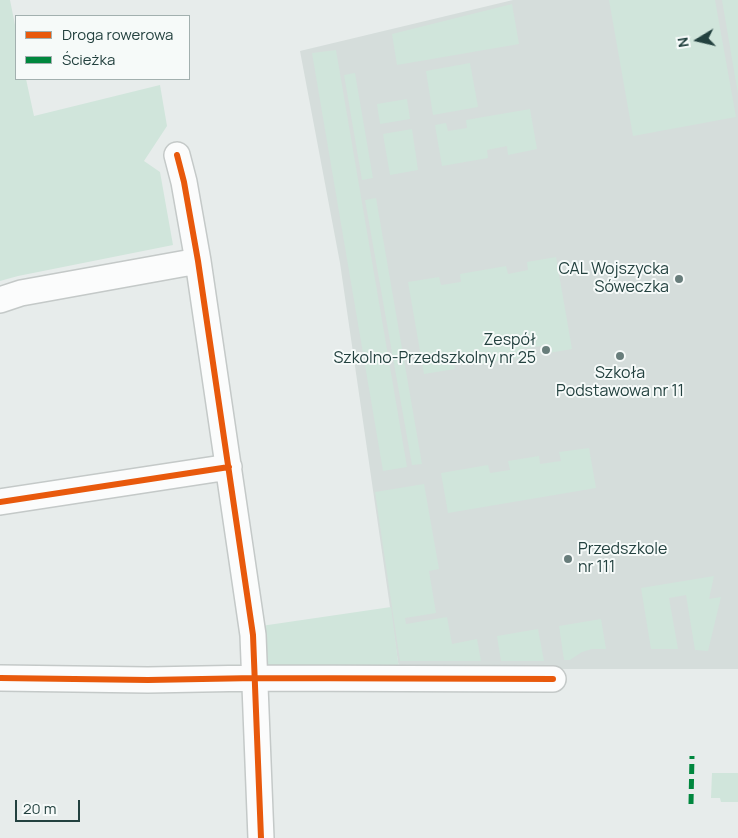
<!DOCTYPE html>
<html>
<head>
<meta charset="utf-8">
<style>
  body { margin:0 }
  #map { position:relative; width:738px; height:838px; overflow:hidden; background:#e7eceb; font-family:Manrope,sans-serif }
  canvas { display:block }
  .legend { position:absolute; left:15px; top:15px; width:175px; height:65px; box-sizing:border-box; background:#f6faf9; border:1px solid #a2b0af; margin:0; padding:6px 9px; list-style:none; font-size:15px; color:#23413f }
  .legend li { display:flex; align-items:center; gap:10px; height:25px }
  .legend b { width:25px; border:1px solid #a2b0af }
  .north { position:absolute; left:673px; top:15px; width:50px; height:50px; -webkit-text-stroke:4px #f6faf9; paint-order:stroke; rotate:261deg; font-size:14px; font-weight:700; line-height:20px; text-align:center; color:#23413f }
  .north::after { content:''; display:block; margin:auto; width:18px; height:22px; background:#23413f; clip-path:polygon(50% 0,100% 100%,50% 72%,0 100%) }
  .scale { position:absolute; left:15px; top:800px; width:65px; height:22px; box-sizing:border-box; border:2px solid #23413f; border-top:0; padding-left:6px; font-size:15px; line-height:18px; white-space:nowrap; color:#23413f; -webkit-text-stroke:4px #f6faf9; paint-order:stroke }
</style>
</head>
<body>
<div id="map">
<canvas width="738" height="838"></canvas>
<ul class="legend">
<li><b style="height:6px;background:#e8590c"></b>Droga rowerowa</li>
<li><b style="height:6px;background:#00873e"></b>Ścieżka</li>
</ul>
<div class="north">N</div>
<div class="scale">20 m</div>
</div>
<script>
const ctx = document.querySelector('canvas').getContext('2d');
ctx.lineJoin = 'round';
function fill(path, color) {
  ctx.fillStyle = color;
  ctx.fill(path, 'evenodd');
}
function shape(rows) {
  const path = new Path2D();
  for (const r of rows) {
    path.moveTo(r[0], r[1]);
    for (let i = 2; i < r.length; i += 2) path.lineTo(r[i], r[i + 1]);
  }
  return path;
}
function stroke(path, color, width, dash) {
  ctx.strokeStyle = color;
  ctx.lineWidth = width;
  ctx.lineCap = dash ? 'butt' : 'round';
  ctx.setLineDash(dash || []);
  ctx.stroke(path);
}
function drawText(font, color, halo, rows, align = 'center') {
  ctx.font = font + ' Manrope,sans-serif';
  ctx.lineWidth = 4;
  ctx.setLineDash([]);
  ctx.textBaseline = 'middle';
  ctx.strokeStyle = halo;
  ctx.fillStyle = color;
  for (const [text, x, y, turn = 0] of rows) {
    ctx.save();
    ctx.translate(x, y);
    ctx.rotate((+turn || 0) * Math.PI / 180);
    ctx.textAlign = isNaN(turn) ? turn : align;
    if (halo) ctx.strokeText(text, 0, 0);
    ctx.fillText(text, 0, 0);
    ctx.restore();
  }
}
fill(shape([
  [513,0,738,0,738,669,399,669,340,263,300,51]
]), '#d5dddb');
fill(shape([
  [0,0,10,0,16,30,16,79,26,79,34,116,160,85,167,126,144,161,160,172,173,245,18,276,0,281],
  [609,0,715,0,736,117,633,136],
  [722,0,738,0,738,94],
  [512,4,519,44,397,65,392,34],
  [336,50,407,467,383,471,312,53],
  [470,63,478,107,433,115,426,71],
  [355,73,373,178,362,180,344,75],
  [407,99,410,119,380,124,377,104],
  [530,109,537,149,508,155,507,146,487,150,488,158,442,166,435,125,446,123,448,131,467,128,466,120],
  [412,129,418,170,390,175,383,134],
  [376,198,422,464,412,465,365,200],
  [556,257,572,349,543,354,541,346,521,349,523,357,475,365,473,357,454,361,455,369,424,374,408,282,439,277,441,285,461,282,460,274,506,266,508,274,528,270,527,262],
  [589,448,596,488,448,513,441,473,488,465,490,473,510,470,508,461,539,456,540,464,561,461,559,452],
  [424,484,439,569,429,571,436,613,405,618,406,624,447,617,452,644,477,639,481,661,400,661,375,492],
  [714,576,709,599,721,597,708,651,695,650,686,595,669,598,678,649,651,649,641,588],
  [391,607,399,669,268,666,261,626],
  [601,619,606,649,592,649,582,652,570,660,564,660,559,626],
  [538,629,544,661,501,661,497,636],
  [712,773,738,773,738,802,721,802,720,798,711,798]
]), '#d0e5db');
const street = shape([
  [177,155,184,182,198,261,253,635,261,838],
  [0,300,21,293,198,261],
  [0,502,229,467],
  [0,678,148,680,256,678,553,679]
]);
stroke(street, '#c4c9c8', 28);
stroke(street, '#fbfcfc', 25);
stroke(shape([
  [691,804,692,756]
]), '#00873e', 5, [10, 5]);
stroke(shape([
  [177,155,184,182,198,261,253,635,261,838],
  [0,502,229,467],
  [0,678,148,680,256,678,553,679]
]), '#e8590c', 6);
for (const [x, y, r, color] of [
  [679,279,5,"#687d7b"],
  [546,350,5,"#687d7b"],
  [620,356,5,"#687d7b"],
  [568,559,5,"#687d7b"]
]) {
  const dot = new Path2D();
  dot.arc(x, y, r, 0, 2 * Math.PI);
  ctx.fillStyle = color;
  ctx.fill(dot);
  stroke(dot, '#f6faf9', 2);
}
drawText('16px', '#23413f', '#f6faf9', [
  ["CAL Wojszycka",669,270],
  ["Sóweczka",669,288],
  ["Zespół",536,341],
  ["Szkolno-Przedszkolny nr 25",536,359],
  ["Szkoła",620,374,"center"],
  ["Podstawowa nr 11",620,392,"center"],
  ["Przedszkole",578,550,"left"],
  ["nr 111",578,568,"left"]
], 'right');
</script>
</body>
</html>
